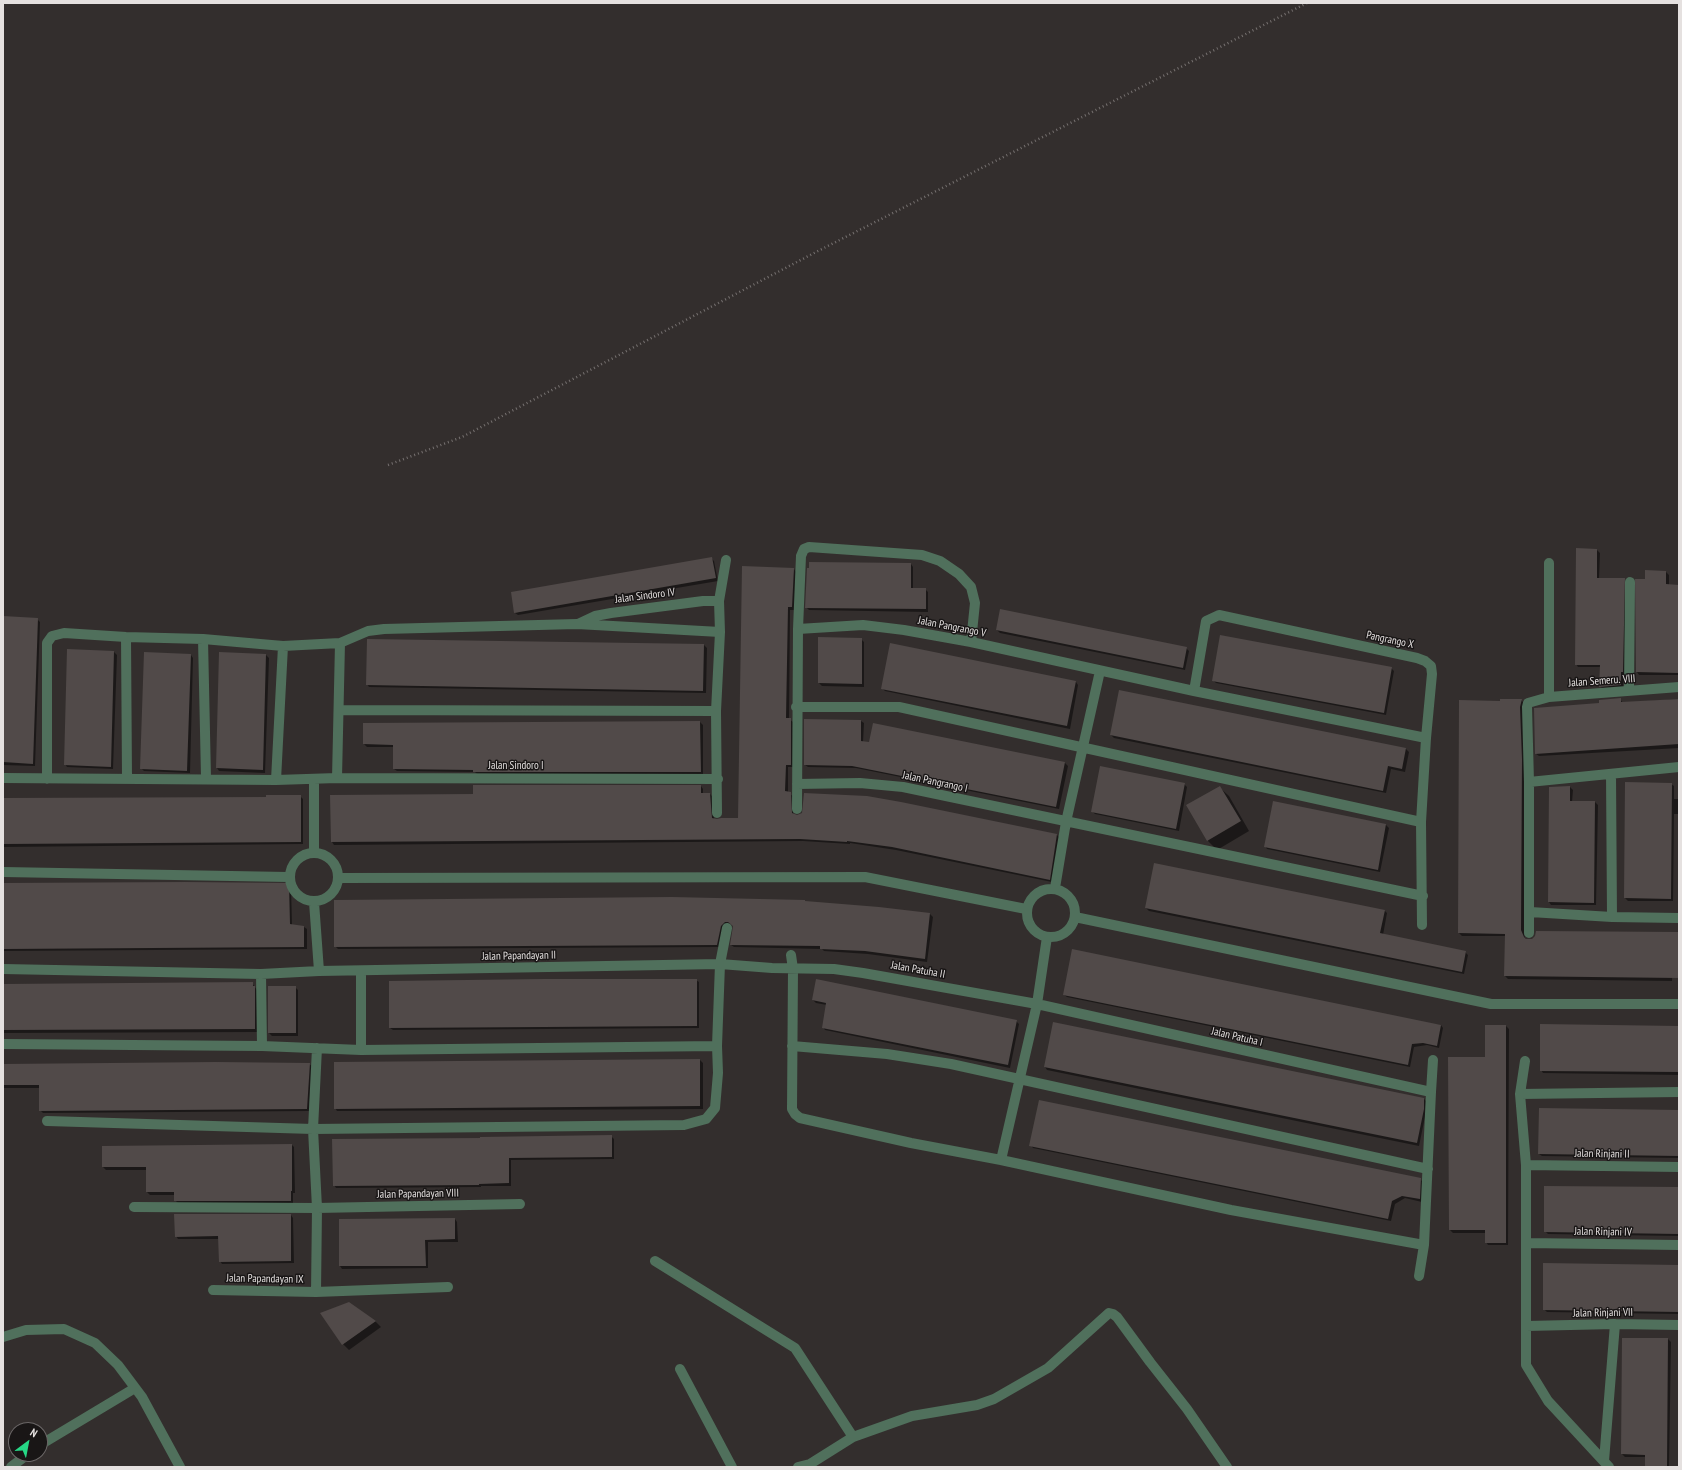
<!DOCTYPE html>
<html>
<head>
<meta charset="utf-8">
<style>
  body { margin:0 }
  #map { position:relative; width:1682px; height:1470px; overflow:hidden; background:#332e2d; font-family:"PT Sans Narrow",sans-serif }
  canvas { display:block }
  .frame { position:absolute; inset:0; border:4px solid #e5e1e0; pointer-events:none }
  .north { position:absolute; left:8px; top:1422px; width:40px; height:40px; box-sizing:border-box; background:#191616; border:1px solid #6b6767; border-radius:50%; rotate:32deg; font-size:11px; font-weight:700; line-height:16px; text-align:center; color:#e5e1e0 }
  .north::after { content:''; display:block; margin:auto; width:14px; height:18px; background:#26d886; clip-path:polygon(50% 0,100% 100%,50% 72%,0 100%) }
</style>
</head>
<body>
<div id="map">
<canvas width="1682" height="1470"></canvas>
<div class="frame"></div>
<div class="north">N</div>
</div>
<script>
const ctx = document.querySelector('canvas').getContext('2d');
ctx.lineJoin = 'round';
function fill(path, color) {
  ctx.fillStyle = color;
  ctx.fill(path, 'evenodd');
}
function shape(rows) {
  const path = new Path2D();
  for (const r of rows) {
    if (r.length === 3) {
      path.moveTo(r[0] + r[2], r[1]);
      path.arc(r[0], r[1], r[2], 0, 2 * Math.PI);
      continue;
    }
    path.moveTo(r[0], r[1]);
    for (let i = 2; i < r.length; i += 2) path.lineTo(r[i], r[i + 1]);
  }
  return path;
}
function stroke(path, color, width, dash) {
  ctx.strokeStyle = color;
  ctx.lineWidth = width;
  ctx.lineCap = dash ? 'butt' : 'round';
  ctx.setLineDash(dash || []);
  ctx.stroke(path);
}
function drawText(font, color, halo, rows, align = 'center') {
  ctx.font = font + ' "PT Sans Narrow",sans-serif';
  ctx.lineWidth = 3;
  ctx.setLineDash([]);
  ctx.textBaseline = 'middle';
  ctx.strokeStyle = halo;
  ctx.fillStyle = color;
  for (const [text, x, y, turn = 0] of rows) {
    ctx.save();
    ctx.translate(x, y);
    ctx.rotate((+turn || 0) * Math.PI / 180);
    ctx.textAlign = isNaN(turn) ? turn : align;
    if (halo) ctx.strokeText(text, 0, 0);
    ctx.fillText(text, 0, 0);
    ctx.restore();
  }
}
fill(shape([
  [1597,550,1600,553,1599,579,1624,579,1627,582,1625,674,1623,674,1623,687,1603,689,1600,686,1600,667,1578,667,1576,664],
  [711,558,714,561,718,581,518,615,515,613],
  [911,564,913,567,913,589,925,589,928,592,928,612,809,610,806,607],
  [794,569,796,572,795,610,790,610,789,719,793,722,793,767,788,767,788,793,793,796,793,813,795,816,901,803,1057,835,1060,838,1052,882,896,850,850,843,850,844,803,841,334,845,332,842,474,795,701,786,703,789,703,794,710,794,713,797,714,820,739,819],
  [1666,572,1669,575,1669,585,1679,586,1679,675,1639,675,1637,672,1646,580],
  [3,617,37,619,40,622,35,766,3,765],
  [997,630,1186,648,1189,651,1185,670,1000,633],
  [819,638,861,639,864,642,864,687,822,686,819,683],
  [704,645,707,648,706,693,369,687,367,684],
  [114,652,117,655,113,769,67,767,65,764],
  [220,653,266,655,269,658,265,773,219,771,217,768],
  [191,655,193,658,190,773,144,771,141,768],
  [1391,668,1394,671,1386,715,1216,683,1213,680],
  [1076,682,1078,685,1070,729,885,691,882,688],
  [1120,691,1406,749,1409,752,1405,772,1391,769,1386,793,1114,738,1111,735],
  [1620,699,1623,703,1679,699,1679,748,1539,756,1536,754,1600,704],
  [1521,700,1524,703,1524,934,1525,938,1529,941,1673,936,1672,981,1508,979,1505,976,1506,936,1462,936,1459,933,1501,702],
  [861,721,864,723,863,742,870,743,874,724,1065,763,1068,766,1059,809,856,768,808,767,805,765],
  [700,722,703,725,703,775,477,774,475,772,397,771,394,769,394,747,367,747,364,744],
  [1184,784,1187,787,1179,831,1095,814,1092,811],
  [1671,784,1674,786,1674,799,1679,799,1679,814,1674,814,1673,901,1628,901,1625,898],
  [1219,787,1229,796,1249,831,1217,850,1208,841],
  [1570,787,1573,790,1572,802,1595,802,1598,805,1596,905,1551,905,1549,902],
  [300,796,303,799,303,844,3,847,3,799,267,798],
  [1273,803,1386,825,1389,828,1380,872,1267,849,1265,846],
  [3,884,288,884,291,887,292,925,304,927,307,929,307,949,3,951],
  [806,902,930,914,933,917,927,962,868,954,824,951,822,949,734,947,731,945,734,926,732,924,727,924,720,947,338,949,335,946],
  [1146,908,1384,910,1387,913,1383,935,1465,952,1468,955,1464,974,1149,911],
  [696,980,699,982,699,1028,393,1030,390,1028],
  [252,983,257,990,258,1032,3,1033,3,985],
  [269,987,295,987,298,990,298,1036,272,1036,269,1033],
  [1064,995,1441,1025,1443,1028,1439,1048,1427,1045,1414,1047,1410,1067,1067,997],
  [813,1000,1016,1021,1019,1024,1010,1068,825,1030,823,1027,827,1005,816,1003],
  [1486,1026,1506,1026,1509,1029,1508,1245,1488,1245,1486,1242,1486,1233,1453,1233,1450,1230,1449,1058,1486,1058],
  [1679,1027,1679,1075,1543,1073,1541,1070],
  [700,1060,703,1063,703,1109,337,1111,335,1108],
  [309,1064,312,1066,309,1111,43,1113,40,1110,40,1088,3,1088,3,1065],
  [1045,1067,1424,1099,1427,1102,1426,1112,1419,1146,1047,1070],
  [1679,1111,1679,1158,1542,1156,1539,1154],
  [611,1136,614,1139,614,1159,511,1160,511,1186,481,1186,481,1187,336,1188,334,1185],
  [292,1145,294,1147,295,1193,293,1193,293,1204,178,1203,175,1200,175,1195,150,1195,147,1192,147,1170,106,1170,103,1167],
  [1031,1145,1420,1179,1423,1182,1422,1202,1405,1198,1395,1204,1391,1221,1033,1148],
  [1679,1188,1679,1236,1548,1234,1545,1231],
  [291,1215,293,1218,294,1263,222,1264,220,1261,219,1239,178,1239,176,1236],
  [455,1219,457,1222,458,1242,428,1242,428,1268,342,1269,340,1266],
  [1679,1266,1679,1314,1547,1312,1544,1309],
  [375,1321,381,1327,349,1350,343,1344],
  [1668,1339,1671,1342,1669,1467,1646,1467,1646,1457,1625,1457,1622,1454]
]), '#0007');
fill(shape([
  [1576,548,1597,549,1597,578,1625,578,1623,672,1621,672,1621,685,1599,687,1600,665,1575,665],
  [712,557,716,578,514,613,511,592],
  [809,562,911,563,911,588,926,588,926,609,805,608,807,568,809,568],
  [742,566,794,568,792,607,788,607,786,718,791,718,791,765,786,765,785,791,791,792,792,813,797,815,802,813,804,793,867,796,901,802,1057,834,1050,880,892,847,847,841,847,842,800,839,331,842,330,795,473,794,473,785,701,785,701,793,710,793,712,818,717,819,721,818,738,818],
  [1645,570,1666,571,1666,584,1679,585,1679,673,1636,672,1635,579,1645,579],
  [1000,609,1187,647,1183,668,996,630],
  [3,616,38,618,33,764,3,762],
  [1220,635,1392,667,1384,713,1212,681],
  [818,637,862,638,862,684,818,683],
  [367,639,704,644,703,691,366,685],
  [890,643,1076,681,1067,726,881,689],
  [67,649,114,651,111,767,64,765],
  [144,652,191,654,187,771,140,769],
  [219,652,266,654,263,770,216,768],
  [1119,690,1406,748,1402,769,1388,766,1383,791,1110,735],
  [1621,698,1621,702,1679,699,1679,744,1535,754,1534,708,1599,703,1599,700],
  [1500,699,1522,699,1520,707,1522,759,1521,930,1524,937,1526,939,1532,939,1535,936,1536,931,1679,932,1679,978,1504,976,1505,934,1458,933,1459,700,1500,701],
  [804,719,861,720,861,741,869,742,873,723,1065,762,1056,807,852,766,804,765],
  [700,721,701,772,473,772,473,770,393,769,393,745,363,744,363,723],
  [1100,766,1185,783,1176,829,1091,812],
  [1625,782,1672,783,1671,899,1624,898],
  [1220,786,1241,821,1207,841,1186,805],
  [1570,786,1570,801,1595,801,1594,903,1548,902,1549,787],
  [266,795,301,795,301,842,3,844,3,798,266,797],
  [1273,801,1386,824,1378,870,1264,847],
  [1154,863,1385,910,1380,933,1466,951,1462,972,1145,908],
  [185,882,289,883,290,924,304,926,304,947,3,949,3,883],
  [672,897,805,900,805,901,879,907,930,913,925,959,865,951,820,949,820,946,730,945,733,926,728,922,725,922,721,926,717,945,334,947,334,900],
  [1072,949,1441,1025,1437,1046,1423,1043,1412,1044,1408,1065,1063,995],
  [543,979,697,979,697,1026,389,1028,389,981],
  [816,979,1017,1020,1008,1065,822,1028,826,1003,812,1000],
  [253,982,253,986,255,986,255,1029,4,1030,3,984],
  [268,986,296,986,296,1033,268,1033],
  [1053,1022,1424,1098,1424,1109,1417,1143,1044,1067],
  [1540,1024,1679,1026,1679,1072,1540,1071],
  [1485,1025,1506,1025,1506,1243,1485,1243,1485,1230,1449,1230,1448,1057,1485,1057],
  [700,1059,700,1106,334,1109,334,1062],
  [216,1062,310,1063,307,1109,39,1111,39,1085,3,1085,3,1064],
  [1039,1100,1421,1178,1420,1199,1402,1196,1392,1201,1388,1219,1029,1146],
  [1539,1108,1679,1110,1679,1156,1538,1154],
  [612,1135,612,1157,509,1158,509,1183,479,1184,479,1185,333,1186,332,1139,480,1138,480,1137],
  [292,1144,292,1191,291,1191,291,1201,174,1201,174,1192,146,1192,146,1167,102,1167,102,1146],
  [1544,1186,1679,1187,1679,1234,1544,1232],
  [174,1214,291,1214,291,1261,219,1262,218,1236,175,1237],
  [455,1218,455,1239,425,1240,426,1266,339,1266,339,1219],
  [1543,1263,1679,1265,1679,1312,1543,1310],
  [349,1302,376,1321,342,1345,320,1313],
  [1622,1338,1668,1338,1667,1467,1645,1467,1645,1455,1621,1454]
]), '#514a49');
stroke(shape([
  [388,465,462,437,818,251,1307,3]
]), '#767170', 2.5, [1, 3]);
stroke(shape([
  [1549,563,1549,697],
  [578,624,595,616,611,613,703,601,719,601],
  [798,629,863,625,904,630,971,642,1194,691,1426,738],
  [126,637,127,778],
  [203,639,206,778],
  [1194,691,1206,621,1219,615,1417,658,1425,661,1431,666,1432,674,1426,738,1421,822,1422,925],
  [1629,691,1630,582],
  [796,707,899,707,1421,822],
  [340,710,716,711],
  [1611,774,1612,917],
  [3,778,276,780,337,778,718,779],
  [337,778,340,643],
  [47,779,47,643,52,636,64,633,126,637,203,639,283,646,340,643,368,631,384,629,577,624,720,632],
  [314,779,314,852],
  [276,780,283,646],
  [1529,782,1679,767],
  [797,784,860,783,903,787,1423,896],
  [797,809,798,629,801,556,804,549,809,547,922,555,940,561,959,574,971,587,975,603,971,642],
  [717,813,716,711,720,632,719,601,726,560],
  [314,877,24],
  [3,872,288,877],
  [339,878,865,877,1026,909],
  [1055,888,1066,822,1100,671],
  [1051,913,24],
  [314,902,319,971],
  [1530,912,1612,917,1679,918],
  [1075,917,1491,1004,1679,1004],
  [1529,933,1529,782,1527,707,1528,703,1549,697,1679,687],
  [791,955,793,969,792,1109,795,1114,800,1118,911,1143,1001,1160,1231,1210,1424,1245],
  [3,969,261,974,319,971,720,964,772,968,834,969,863,973,1037,1004,1431,1092],
  [261,974,262,1046],
  [3,1044,262,1046,361,1050,717,1046],
  [792,1046,887,1054,951,1064,1428,1169],
  [361,1050,361,971],
  [1525,1061,1520,1094,1526,1165,1526,1365,1548,1401,1609,1467],
  [1520,1094,1679,1092],
  [47,1121,313,1129,684,1125,706,1119,715,1108,718,1073,717,1046,720,964,727,928],
  [1001,1160,1037,1004,1047,937],
  [1526,1165,1679,1167],
  [134,1207,317,1208,520,1204],
  [1526,1243,1679,1245],
  [655,1261,795,1348,853,1437],
  [1419,1276,1424,1245,1431,1092,1433,1060],
  [213,1290,316,1292,448,1287],
  [316,1292,317,1208,313,1129,317,1048],
  [1526,1326,1615,1324,1679,1325],
  [3,1337,26,1330,64,1329,95,1343,118,1365,142,1397,180,1467],
  [680,1369,732,1467],
  [40,1445,135,1388],
  [1604,1461,1615,1324],
  [11,1467,28,1454],
  [798,1467,810,1464,853,1437,912,1416,977,1405,994,1399,1048,1368,1109,1313,1113,1314,1117,1317,1150,1362,1187,1409,1227,1467]
]), '#50705c', 10);
drawText('11px', '#e5e1e0', '#191616', [
  ["Jalan Sindoro IV",645,596,-7],
  ["Jalan Pangrango V",952,627,11],
  ["Pangrango X",1390,640,12],
  ["Jalan Semeru. VIII",1602,681,-4],
  ["Jalan Sindoro I",516,766],
  ["Jalan Pangrango I",935,782,12],
  ["Jalan Papandayan II",519,956,-1],
  ["Jalan Patuha II",918,970,10],
  ["Jalan Patuha I",1237,1037,13],
  ["Jalan Rinjani II",1602,1154,1],
  ["Jalan Papandayan VIII",418,1194,-1],
  ["Jalan Rinjani IV",1603,1232,1],
  ["Jalan Papandayan IX",265,1279,1],
  ["Jalan Rinjani VII",1603,1313,-1]
]);
</script>
</body>
</html>
